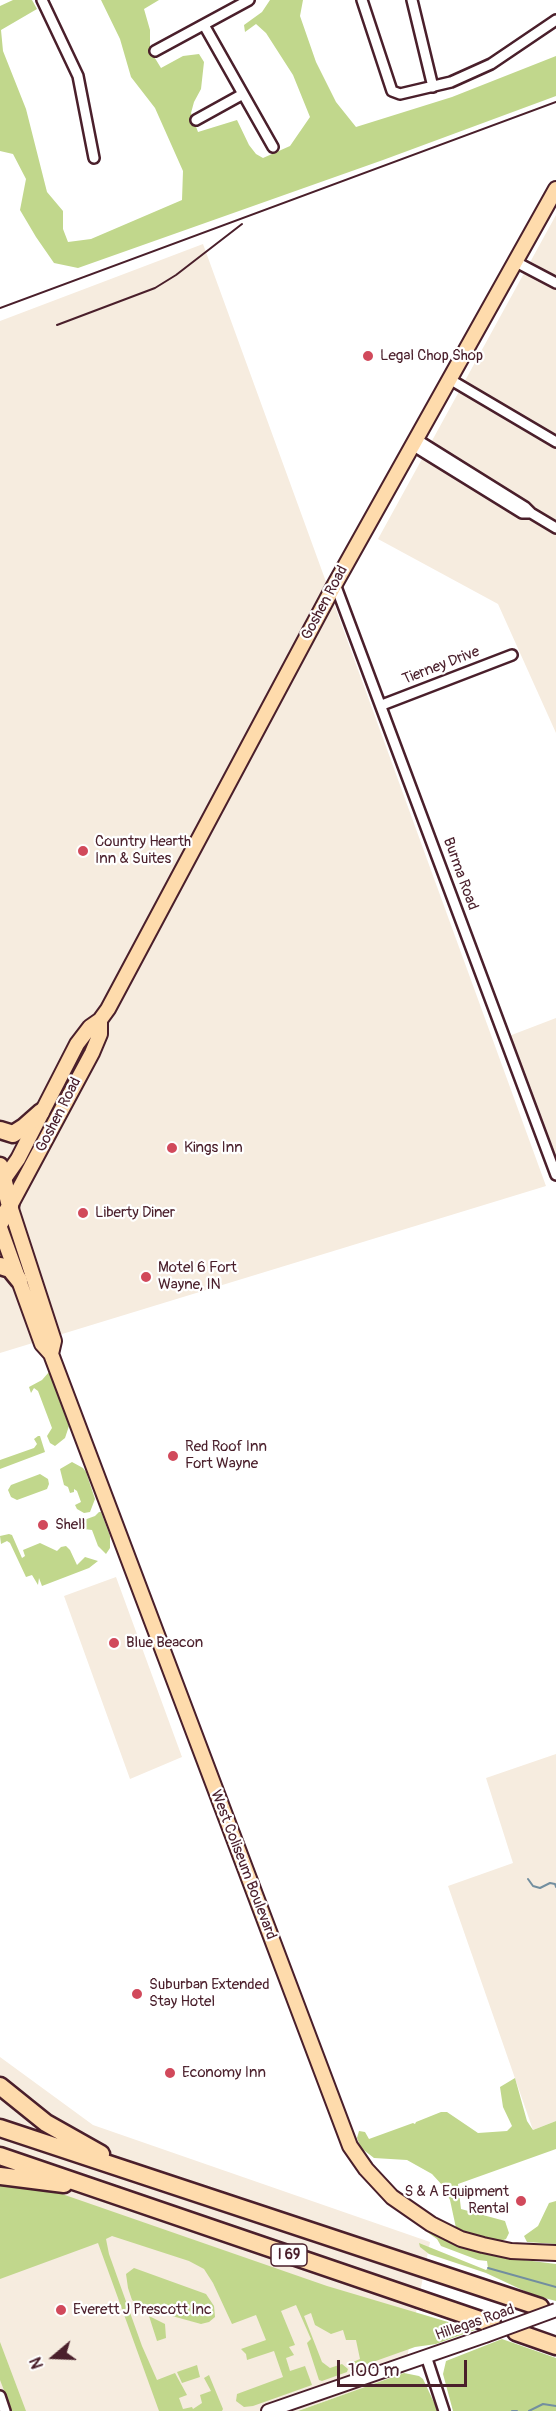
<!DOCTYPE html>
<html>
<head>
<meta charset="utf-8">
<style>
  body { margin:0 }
  #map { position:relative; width:556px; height:2411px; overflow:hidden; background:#fff; font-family:Pangolin,sans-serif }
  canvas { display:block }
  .north { position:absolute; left:24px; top:2327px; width:60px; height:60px; -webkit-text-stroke:4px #fff; paint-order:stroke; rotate:251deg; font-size:16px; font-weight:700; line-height:24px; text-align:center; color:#4a1f2b }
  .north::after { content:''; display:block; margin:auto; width:21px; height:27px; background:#4a1f2b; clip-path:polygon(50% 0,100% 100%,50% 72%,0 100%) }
  .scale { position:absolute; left:337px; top:2360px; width:130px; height:27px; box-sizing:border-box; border:3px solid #4a1f2b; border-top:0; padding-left:8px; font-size:18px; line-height:21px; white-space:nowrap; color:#4a1f2b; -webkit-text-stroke:4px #fff; paint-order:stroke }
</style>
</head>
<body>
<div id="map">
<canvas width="556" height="2411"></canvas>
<div class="north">N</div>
<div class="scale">100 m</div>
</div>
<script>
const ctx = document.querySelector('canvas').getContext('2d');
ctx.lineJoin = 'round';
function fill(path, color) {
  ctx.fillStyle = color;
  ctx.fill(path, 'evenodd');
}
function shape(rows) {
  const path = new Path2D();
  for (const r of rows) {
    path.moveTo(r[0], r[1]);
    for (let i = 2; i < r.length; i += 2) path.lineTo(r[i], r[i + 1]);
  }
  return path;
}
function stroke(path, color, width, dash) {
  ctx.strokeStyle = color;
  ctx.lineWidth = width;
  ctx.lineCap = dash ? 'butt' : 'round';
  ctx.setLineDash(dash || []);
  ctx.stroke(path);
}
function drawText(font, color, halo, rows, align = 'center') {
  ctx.font = font + ' Pangolin,sans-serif';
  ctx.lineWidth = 4.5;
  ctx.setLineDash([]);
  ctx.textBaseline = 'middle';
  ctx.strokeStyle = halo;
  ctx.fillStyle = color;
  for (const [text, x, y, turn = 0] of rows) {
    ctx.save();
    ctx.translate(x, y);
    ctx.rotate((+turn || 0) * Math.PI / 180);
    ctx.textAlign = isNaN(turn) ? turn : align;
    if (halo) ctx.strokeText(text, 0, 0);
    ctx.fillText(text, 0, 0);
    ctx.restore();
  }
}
fill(shape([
  [556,215,556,733,498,604,378,539],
  [203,244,546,1186,0,1353,0,321],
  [556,1018,556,1170,509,1036],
  [116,1577,182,1757,130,1779,64,1596],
  [556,1754,556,2121,533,2130,448,1886,513,1863,486,1778],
  [0,2057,93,2125,430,2242,404,2373,298,2411,0,2411]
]), '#f6ecdf');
fill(shape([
  [13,0,32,0,37,9,1,30,3,51,26,109,47,192,63,211,63,229,68,242,91,239,182,200,183,171,155,108,131,77,120,39,101,0,159,0,144,9,150,30,150,50,161,68,183,56,199,54,204,62,201,89,194,102,191,113,198,132,237,120,249,145,256,154,263,158,290,146,310,117,293,75,266,33,256,24,245,32,244,25,262,12,270,0,303,0,300,16,316,62,336,102,356,127,452,97,556,56,556,96,383,160,78,268,54,263,36,237,20,210,26,179,13,154,0,151,0,6],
  [49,1372,69,1426,65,1438,55,1446,50,1443,47,1436,52,1428,38,1391,34,1388,31,1393,29,1387,42,1380],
  [38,1436,40,1436,45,1452,0,1469,0,1460,34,1448,37,1444,34,1439],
  [72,1462,83,1468,86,1472,95,1499,90,1512,84,1513,77,1509,75,1505,81,1502,77,1491,74,1489,74,1492,70,1493,68,1487,64,1485,60,1469],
  [40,1474,48,1479,49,1484,47,1489,17,1500,11,1497,8,1490,11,1485],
  [99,1512,101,1512,110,1536,110,1548,106,1554,98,1546,92,1530,84,1529,82,1526,84,1520,95,1516],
  [9,1534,12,1535,22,1558,25,1556,23,1550,40,1543,57,1551,61,1547,66,1546,70,1550,77,1565,85,1557,98,1561,89,1568,42,1586,39,1578,38,1585,32,1575,26,1577,10,1543,7,1541,1,1544,0,1536],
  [515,2078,527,2121,533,2130,556,2121,556,2149,458,2184,461,2209,505,2221,509,2233,506,2239,501,2241,486,2239,456,2228,450,2200,443,2186,432,2174,407,2160,374,2158,361,2148,357,2138,359,2131,365,2132,369,2139,413,2123,415,2124,416,2122,441,2112,447,2112,478,2133,507,2131,512,2126,503,2107,500,2087],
  [0,2183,45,2189,62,2194,327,2286,475,2330,436,2344,415,2347,356,2368,353,2362,360,2359,356,2340,346,2340,343,2330,331,2334,315,2325,311,2313,304,2316,322,2362,330,2368,342,2364,348,2369,347,2372,322,2381,319,2380,307,2343,311,2339,296,2305,281,2311,295,2345,289,2347,294,2355,286,2358,290,2371,305,2366,312,2385,253,2406,244,2407,236,2401,237,2394,283,2377,274,2351,247,2360,246,2354,241,2349,266,2340,256,2315,232,2324,213,2283,204,2269,189,2261,112,2236,106,2239,109,2254,142,2346,157,2380,175,2373,187,2395,179,2398,183,2409,192,2407,193,2409,202,2403,200,2395,211,2391,204,2378,209,2375,223,2409,222,2411,159,2411,98,2243,0,2279],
  [556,2201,556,2244,527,2242,524,2236,538,2226,549,2203],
  [428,2228,508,2258,556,2264,556,2301,533,2295,486,2273,429,2254,420,2247,419,2243,486,2270,488,2268,487,2261,478,2260,441,2246,437,2239,427,2232],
  [134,2268,206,2294,214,2306,215,2317,209,2322,201,2324,143,2308,132,2300,128,2288,126,2274],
  [149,2316,165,2324,166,2338,157,2341],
  [502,2339,556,2358,556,2411,453,2411,443,2374,446,2361],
  [0,2342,26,2411,12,2411,0,2380],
  [197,2365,200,2377,182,2383,177,2372],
  [404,2373,419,2376,423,2379,438,2411,298,2411]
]), '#c1d78c');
stroke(shape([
  [528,1879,533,1886,540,1888,550,1883,555,1884,556,1887],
  [488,2268,556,2287],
  [512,2411,517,2411],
  [529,2411,543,2404,556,2406]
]), '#728e9f', 2);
const street = shape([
  [42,0,78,76,94,158],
  [362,0,392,91,400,94,451,82,491,64,556,20],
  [412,0,433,87],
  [204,25,273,147],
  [155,51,249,0],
  [196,120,243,94],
  [516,262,556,283],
  [451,380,556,442],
  [416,439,525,507,531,513,556,528],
  [412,445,522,513,531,513],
  [335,584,556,1175],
  [382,705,512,655],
  [426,2356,444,2411],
  [0,2396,5,2411]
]);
const secondary = shape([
  [268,2411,485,2336]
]);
const primary = shape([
  [4,1179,18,1159,77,1044,90,1027,100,1020,108,1009,335,584,556,189],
  [0,1228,42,1344,51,1354,350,2146,366,2169,392,2197,431,2224,461,2239,483,2245,511,2251,556,2253],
  [51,1354,54,1341,10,1206,92,1053,100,1034,100,1020]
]);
const highway = shape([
  [0,1130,13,1134,24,1127,41,1112],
  [0,1166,10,1206,0,1223],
  [0,1266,10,1269,19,1280],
  [0,2086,46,2123,101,2154],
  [0,2128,540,2307],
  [0,2156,492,2324],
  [0,2176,64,2184],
  [516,2332,556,2346]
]);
stroke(street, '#4a1f2b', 14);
stroke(secondary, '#4a1f2b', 16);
stroke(primary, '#4a1f2b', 18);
stroke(highway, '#4a1f2b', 21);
stroke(street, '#fff', 9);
stroke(secondary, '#fff', 12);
stroke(primary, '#fedbac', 14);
stroke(highway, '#fedbac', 16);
stroke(shape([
  [0,308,556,102],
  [57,325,155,288,176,275,242,224]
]), '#4a1f2b', 2);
const secondaryBridge = shape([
  [485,2336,556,2310]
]);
stroke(secondaryBridge, '#4a1f2b', 16, []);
stroke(secondaryBridge, '#fff', 12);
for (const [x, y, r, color] of [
  [368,356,6,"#d1495b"],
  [83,851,6,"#d1495b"],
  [172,1148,6,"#d1495b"],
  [83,1213,6,"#d1495b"],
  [146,1277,6,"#d1495b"],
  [173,1456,6,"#d1495b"],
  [43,1525,6,"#d1495b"],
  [114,1643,6,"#d1495b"],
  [137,1994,6,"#d1495b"],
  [170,2073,6,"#d1495b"],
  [521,2201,6,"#d1495b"],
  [61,2310,6,"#d1495b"]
]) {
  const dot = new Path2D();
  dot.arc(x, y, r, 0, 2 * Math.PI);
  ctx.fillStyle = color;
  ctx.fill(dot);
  stroke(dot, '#fff', 2);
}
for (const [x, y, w] of [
  [289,2255,36]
]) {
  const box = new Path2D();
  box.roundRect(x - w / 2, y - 11, w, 22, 4.5);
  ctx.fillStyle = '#fff';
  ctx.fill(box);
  stroke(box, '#4a1f2b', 1.5);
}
drawText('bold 14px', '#4a1f2b', null, [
  ["I 69",289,2255]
]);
drawText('15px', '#4a1f2b', '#fff', [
  ["Legal Chop Shop",380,356],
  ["Country Hearth",95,842],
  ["Inn & Suites",95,859],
  ["Kings Inn",184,1148],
  ["Liberty Diner",95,1213],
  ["Motel 6 Fort",158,1268],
  ["Wayne, IN",158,1285],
  ["Red Roof Inn",185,1447],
  ["Fort Wayne",185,1464],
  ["Shell",55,1525],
  ["Blue Beacon",126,1643],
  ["Suburban Extended",149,1985],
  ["Stay Hotel",149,2002],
  ["Economy Inn",182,2073],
  ["S & A Equipment",509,2192,"right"],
  ["Rental",509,2209,"right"],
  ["Everett J Prescott Inc",73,2310]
], 'left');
drawText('15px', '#4a1f2b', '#fff', [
  ["Goshen Road",325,603,-62],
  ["Tierney Drive",441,666,-21],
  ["Burma Road",460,874,70],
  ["Goshen Road",59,1115,-63],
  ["West Coliseum Boulevard",243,1865,69],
  ["Hillegas Road",475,2323,-19]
]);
</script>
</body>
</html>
